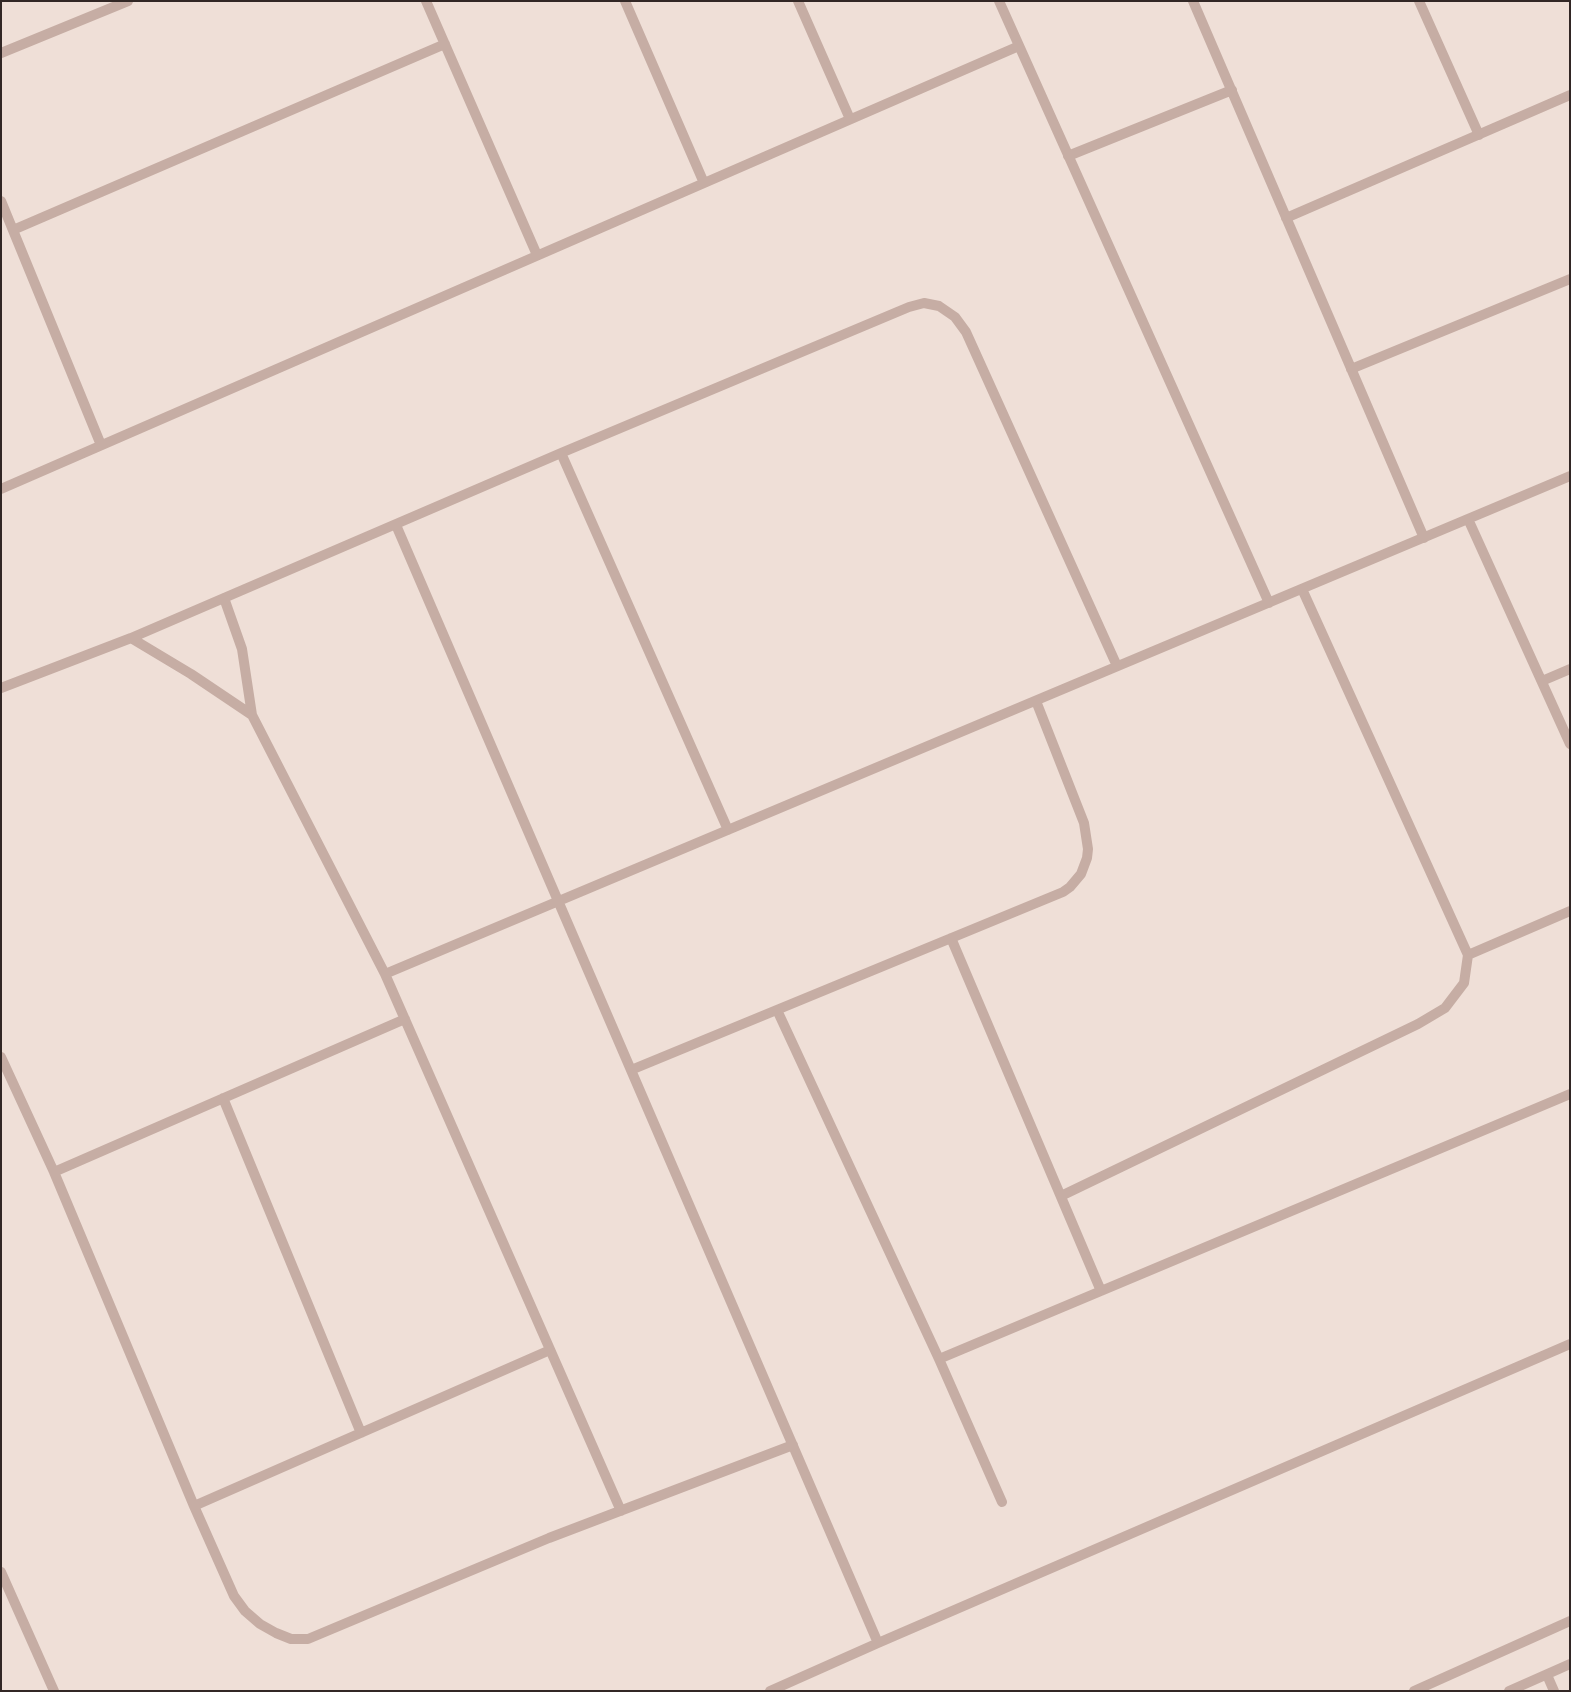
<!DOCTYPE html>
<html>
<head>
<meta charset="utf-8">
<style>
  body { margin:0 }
  #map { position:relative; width:1571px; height:1692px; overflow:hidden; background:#efdfd7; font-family:Mulish,sans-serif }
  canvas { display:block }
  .frame { position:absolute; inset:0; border:2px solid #322725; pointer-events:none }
</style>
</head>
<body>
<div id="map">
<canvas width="1571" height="1692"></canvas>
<div class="frame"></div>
</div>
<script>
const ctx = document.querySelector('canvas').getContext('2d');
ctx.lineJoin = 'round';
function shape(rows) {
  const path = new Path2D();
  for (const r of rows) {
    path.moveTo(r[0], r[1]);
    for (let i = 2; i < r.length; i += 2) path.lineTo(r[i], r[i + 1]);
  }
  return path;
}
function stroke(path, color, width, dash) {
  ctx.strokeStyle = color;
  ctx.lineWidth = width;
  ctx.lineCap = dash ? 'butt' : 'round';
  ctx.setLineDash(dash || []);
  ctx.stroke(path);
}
stroke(shape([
  [426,1,537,255],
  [625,1,704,183],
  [798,1,850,119],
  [999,1,1269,603],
  [1193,1,1424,538],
  [1419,1,1479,135],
  [1,53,128,1],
  [1068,156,1232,90],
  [1,201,101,445],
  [1286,218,1570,95],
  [13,230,445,44],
  [1351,369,1570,279],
  [561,453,728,830],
  [1,489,1019,46],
  [1468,519,1570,744],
  [396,525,878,1643],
  [224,598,242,649,252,715,385,974,621,1511],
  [131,638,191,674,252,715],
  [1542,681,1570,669],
  [1,688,131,638,561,453,909,307,924,303,939,306,955,317,966,332,1117,666],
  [951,938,1101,1291],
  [1468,955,1570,911],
  [385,974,1570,476],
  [777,1010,939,1359,1002,1502],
  [1,1057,54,1172,194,1506,234,1596,245,1611,260,1624,276,1633,291,1639,308,1639,549,1538,793,1445],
  [631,1070,1063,892,1070,887,1081,874,1087,858,1088,849,1084,823,1036,701],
  [223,1098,361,1433],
  [54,1172,405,1019],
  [1061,1196,1418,1024,1445,1008,1464,983,1468,955,1302,589],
  [939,1359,1570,1094],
  [194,1506,550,1350],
  [1,1572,54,1691],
  [1547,1675,1554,1691],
  [770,1691,878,1643,1570,1344],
  [1414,1691,1570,1621],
  [1509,1691,1570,1664]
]), '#c6ada4', 10);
</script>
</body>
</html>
